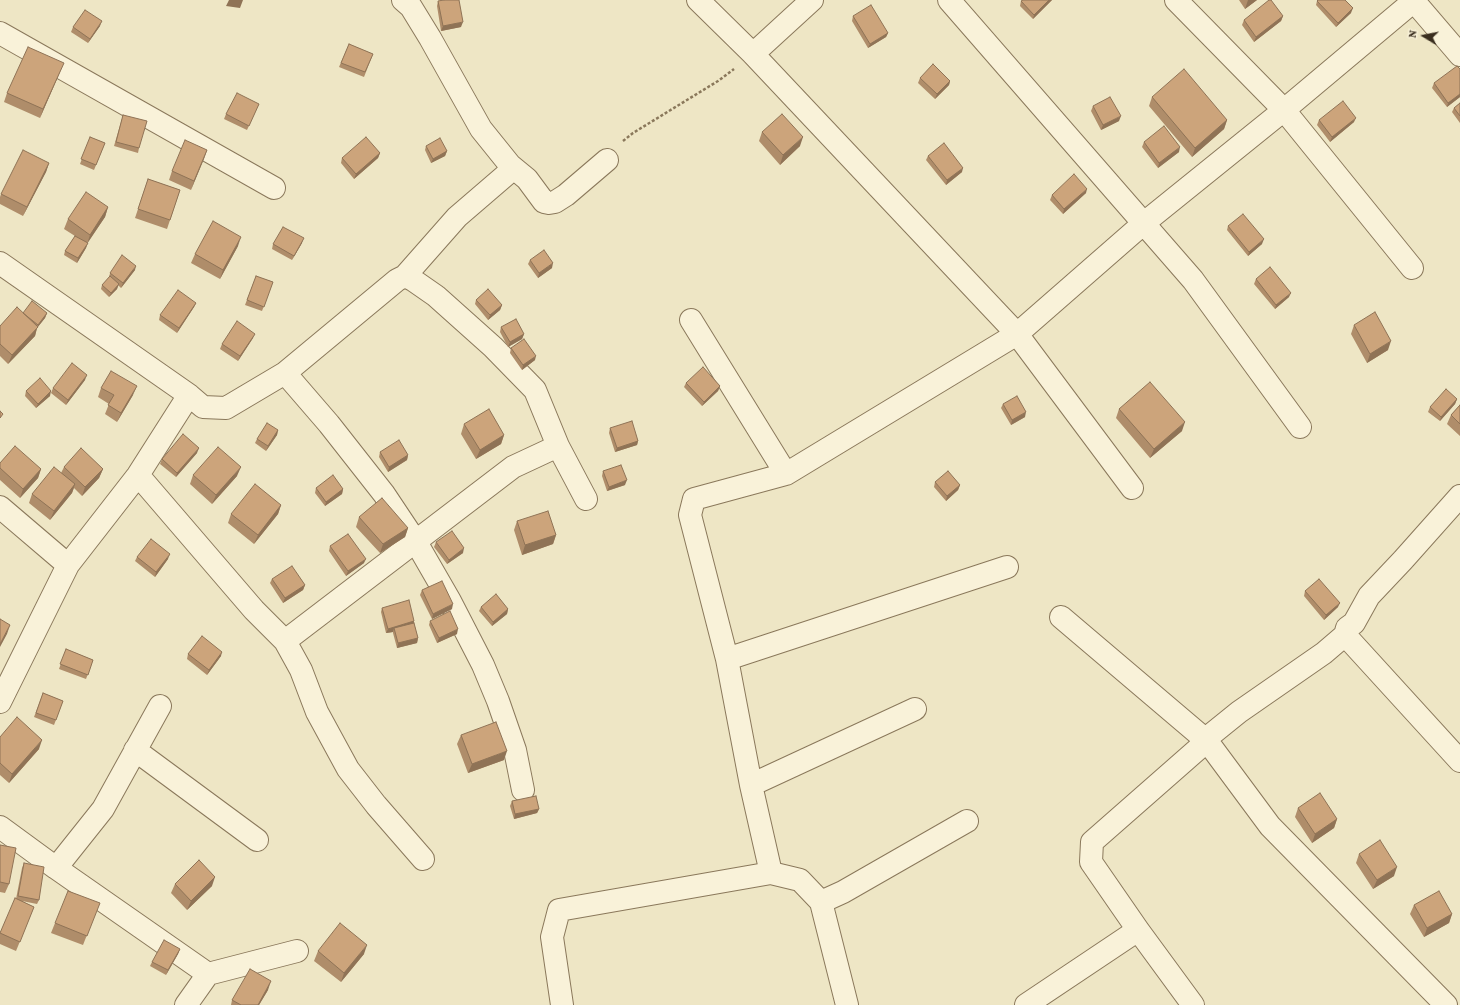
<!DOCTYPE html>
<html>
<head>
<meta charset="utf-8">
<style>
  body { margin:0 }
  #map { position:relative; width:1460px; height:1005px; overflow:hidden; background:#eee6c5; font-family:"Crimson Pro",serif }
  canvas { display:block }
  .north { position:absolute; left:1404px; top:16px; width:40px; height:40px; -webkit-text-stroke:3px #f6efd5; paint-order:stroke; rotate:280deg; font-size:11px; font-weight:700; line-height:16px; text-align:center; color:#3a2e1f }
  .north::after { content:''; display:block; margin:auto; width:14px; height:18px; background:#3a2e1f; clip-path:polygon(50% 0,100% 100%,50% 72%,0 100%) }
</style>
</head>
<body>
<div id="map">
<canvas width="1460" height="1005"></canvas>
<div class="north">N</div>
</div>
<script>
const ctx = document.querySelector('canvas').getContext('2d');
ctx.lineJoin = 'round';
function shape(rows) {
  const path = new Path2D();
  for (const r of rows) {
    path.moveTo(r[0], r[1]);
    for (let i = 2; i < r.length; i += 2) path.lineTo(r[i], r[i + 1]);
  }
  return path;
}
function stroke(path, color, width, dash) {
  ctx.strokeStyle = color;
  ctx.lineWidth = width;
  ctx.lineCap = dash ? 'butt' : 'round';
  ctx.setLineDash(dash || []);
  ctx.stroke(path);
}
function fill(path, color) {
  ctx.fillStyle = color;
  ctx.fill(path, 'evenodd');
}
const street = shape([
  [403,0,411,7,430,38,481,129,510,165,507,174,457,217,405,276],
  [698,0,753,54,1017,334,1132,488],
  [949,0,1193,280,1300,427],
  [1176,0,1284,110,1412,268],
  [1413,0,1460,55],
  [0,33,274,188],
  [753,54,812,0],
  [510,165,527,179,544,202,549,203,555,202,566,195,607,160],
  [0,263,189,395,203,407,226,408,285,373,397,280,405,276,413,280,436,296,493,347,535,390,558,446,586,499],
  [691,320,786,474],
  [285,373,329,424,384,494,416,542,450,601,483,665,498,701,515,750,523,790],
  [138,475,254,610,285,641,301,670,317,712,348,769,376,805,423,859],
  [0,507,68,565],
  [1061,617,1207,741,1270,826,1446,1005],
  [1345,635,1460,761],
  [285,641,513,467,558,446],
  [727,659,1007,567],
  [0,702,68,565,138,475,189,395],
  [135,750,257,840],
  [751,785,915,709],
  [0,827,56,868,208,974],
  [56,868,103,809,160,706],
  [771,873,751,785,727,659,690,515,694,499,786,474,1017,334,1144,223,1284,110,1415,0],
  [186,1005,208,974,297,951],
  [562,1005,552,937,559,910,771,873,800,880,821,902],
  [847,1005,821,902,843,892,967,821],
  [1026,1005,1138,930],
  [1193,1005,1138,930,1091,862,1092,842,1207,741,1213,733,1239,712,1324,653,1345,635,1347,628,1354,623,1369,596,1403,560,1460,496]
]);
stroke(street, '#8a785b', 24);
stroke(shape([
  [623,141,633,133,718,81,734,69]
]), '#8a785b', 2.5, [3, 2]);
stroke(street, '#f9f2d9', 22);
fill(shape([
  [1052,0,1033,19,1020,6,1021,1],
  [1239,0,1257,0,1245,9],
  [438,1,461,27,441,31,437,6],
  [1317,1,1351,13,1336,27,1316,5],
  [853,16,888,33,886,37,868,48,852,21],
  [1283,16,1281,21,1254,42,1242,25,1244,20],
  [100,26,88,43,71,32,73,27],
  [349,44,373,54,364,77,339,67],
  [1460,69,1460,97,1447,107,1432,88,1434,83],
  [60,72,40,118,4,102,7,93],
  [920,78,950,81,949,85,935,99,918,83],
  [1152,97,1227,120,1224,129,1192,157,1149,106],
  [1460,103,1460,123,1452,112,1454,108],
  [259,104,247,130,224,119,226,114],
  [1093,106,1119,121,1101,130,1091,111],
  [123,115,139,148,138,153,114,146],
  [1319,120,1354,122,1330,142,1317,125],
  [762,132,800,146,780,165,759,141],
  [90,137,105,143,94,170,80,164],
  [1144,142,1179,152,1158,168,1142,147],
  [426,146,447,151,445,156,431,163,425,150],
  [207,150,191,190,169,180,172,171],
  [380,153,378,158,354,179,341,163,342,158],
  [928,156,962,172,946,185,926,160],
  [49,163,46,172,23,216,0,204,0,197,1,194],
  [148,179,180,190,167,229,135,218],
  [1086,193,1063,214,1050,200,1052,195],
  [108,207,105,217,87,243,86,248,77,263,64,255,65,251,75,236,64,229,68,219],
  [1228,226,1262,244,1248,256,1227,230],
  [302,243,292,260,272,249,273,244],
  [238,246,220,279,191,263,195,254],
  [530,260,552,268,538,278,528,264],
  [135,270,121,288,118,285,117,289,109,297,101,289,102,285,109,278,110,273],
  [256,276,273,282,262,311,245,305],
  [1256,279,1289,297,1275,309,1254,284],
  [476,300,502,305,500,310,488,320,475,304],
  [196,303,194,307,177,333,159,320,160,315],
  [23,313,47,313,45,318,37,328,35,336,8,364,0,356,0,326],
  [1354,325,1388,350,1367,363,1351,334],
  [501,327,524,334,522,339,508,347,500,332],
  [253,338,238,361,220,349,222,344],
  [511,348,535,360,522,370,510,353],
  [85,380,66,405,51,393,53,388],
  [686,383,720,386,718,391,702,406,684,387],
  [101,388,133,395,117,422,105,414,109,404,98,397],
  [26,391,50,396,36,408,25,396],
  [1457,399,1455,404,1440,421,1428,412,1430,407],
  [1003,404,1025,417,1011,425,1001,408],
  [1460,405,1460,436,1447,424,1451,415],
  [1119,409,1182,431,1150,458,1116,418],
  [464,424,504,435,501,444,476,459,461,434],
  [610,428,638,441,637,445,615,452,609,433],
  [278,430,277,435,266,451,255,443,257,439],
  [380,452,408,455,407,460,388,472,379,457],
  [197,453,176,477,160,464,162,459],
  [0,463,41,469,38,478,20,498,0,480],
  [64,467,103,469,99,478,82,496,74,488,72,493,50,520,29,503,32,494,61,473],
  [603,471,625,485,607,491,602,476],
  [193,475,237,476,212,504,190,484],
  [935,482,960,485,958,490,946,501,934,487],
  [316,488,343,489,342,494,325,506,315,493],
  [281,505,278,514,254,544,228,523,231,514],
  [359,517,408,528,405,537,380,553,356,527],
  [517,521,556,535,553,544,522,555,514,530],
  [436,542,463,553,447,564,434,547],
  [330,546,364,563,346,576,329,551],
  [137,557,168,559,155,577,135,561],
  [272,579,305,585,303,590,283,603,270,583],
  [422,590,452,609,432,619,420,595],
  [1305,591,1338,607,1324,620,1304,596],
  [481,607,508,609,507,614,492,626,479,611],
  [382,608,414,621,414,623,418,638,417,643,397,648,393,633,393,632,386,633,381,612],
  [430,621,457,634,437,643,429,625],
  [66,649,93,660,86,679,59,669],
  [188,654,221,656,207,675,187,659],
  [43,693,63,701,54,725,34,717],
  [461,735,504,760,468,773,457,744],
  [0,737,39,749,9,783,0,775],
  [512,801,539,809,537,813,514,819,510,806],
  [1298,808,1337,819,1334,828,1312,843,1295,817],
  [0,845,9,884,5,893,0,892],
  [1359,854,1394,876,1373,889,1356,863],
  [24,863,39,900,37,904,22,901,34,907,16,951,0,944,0,933,16,899,22,868],
  [175,884,212,886,187,910,171,893],
  [1414,905,1452,914,1449,923,1424,937,1410,914],
  [96,912,83,945,51,933,55,923],
  [180,949,178,954,166,975,150,966,152,962],
  [318,951,364,954,341,982,314,961],
  [268,990,259,1005,231,1005,232,1000]
]), '#af8d6a');
fill(shape([
  [229,0,243,0,240,8,226,6],
  [1049,0,1052,0,1033,19,1034,15],
  [1248,0,1257,0,1245,9],
  [1353,8,1351,13,1336,27,1338,23],
  [1283,16,1281,21,1254,42,1256,37],
  [102,21,100,26,88,43,90,39],
  [463,22,461,27,441,31,443,26],
  [888,33,886,37,868,48,870,44],
  [64,63,60,72,40,118,43,109],
  [950,81,949,85,935,99,937,94],
  [1460,94,1460,97,1447,107,1448,103],
  [1121,116,1119,121,1101,130,1103,125],
  [1356,118,1354,122,1330,142,1332,137],
  [1227,120,1224,129,1192,157,1195,148],
  [803,137,800,146,780,165,783,155],
  [1180,147,1179,152,1158,168,1159,163],
  [207,150,204,159,191,190,194,181],
  [447,151,445,156,431,163,433,159],
  [380,153,378,158,354,179,356,174],
  [49,163,46,172,23,216,27,207],
  [963,168,962,172,946,185,947,180],
  [1087,189,1086,193,1063,214,1064,209],
  [108,207,105,217,87,244,90,235],
  [241,237,238,246,220,279,223,270],
  [304,238,302,243,292,260,294,256],
  [1264,239,1262,244,1248,256,1249,252],
  [88,243,86,248,77,263,78,258],
  [553,263,552,268,538,278,539,273],
  [136,266,135,270,121,288,123,283],
  [119,284,117,289,109,297,111,293],
  [1291,293,1289,297,1275,309,1276,305],
  [196,303,194,307,177,333,179,328],
  [502,305,500,310,488,320,490,315],
  [47,313,45,318,37,328,35,336,8,364,12,355,37,328,38,325],
  [255,334,253,338,238,361,240,356],
  [524,334,522,339,508,347,510,342],
  [1391,341,1388,350,1367,363,1370,354],
  [536,356,535,360,522,370,523,365],
  [87,375,85,380,66,405,68,400],
  [137,386,133,395,117,422,121,413],
  [720,386,718,391,702,406,704,402],
  [51,391,50,396,36,408,38,404],
  [1457,399,1455,404,1440,421,1441,417],
  [1026,412,1025,417,1011,425,1012,420],
  [1185,422,1182,431,1150,458,1154,449],
  [278,430,277,435,266,451,268,446],
  [504,435,501,444,476,459,480,450],
  [638,441,637,445,615,452,617,448],
  [199,448,197,453,176,477,177,473],
  [408,455,407,460,388,472,389,467],
  [241,467,237,476,212,504,216,495],
  [41,469,38,478,20,498,23,489],
  [103,469,99,478,82,496,85,487],
  [627,480,625,485,607,491,609,487],
  [75,484,72,493,50,520,54,511],
  [960,485,958,490,946,501,947,496],
  [343,489,342,494,325,506,326,502],
  [281,505,278,514,254,544,258,535],
  [408,528,405,537,380,553,383,544],
  [556,535,553,544,522,555,525,545],
  [464,548,463,553,447,564,449,560],
  [170,554,168,559,155,577,156,572],
  [366,559,364,563,346,576,348,571],
  [305,585,303,590,283,603,285,598],
  [1340,603,1338,607,1324,620,1326,615],
  [453,604,452,609,432,619,433,614],
  [508,609,507,614,492,626,493,622],
  [414,621,413,626,394,628,393,632,386,633,388,629],
  [10,625,7,634,0,647,0,644],
  [458,629,457,634,437,643,439,638],
  [418,638,417,643,397,648,398,643],
  [222,652,221,656,207,675,209,670],
  [42,740,39,749,9,783,12,774],
  [507,751,504,760,468,773,472,764],
  [539,809,537,813,514,819,515,814],
  [1337,819,1334,828,1312,843,1315,834],
  [1397,867,1394,876,1373,889,1377,880],
  [215,877,212,886,187,910,191,901],
  [1452,914,1449,923,1424,937,1427,928],
  [367,945,364,954,341,982,344,973],
  [180,949,178,954,166,975,168,970],
  [271,981,268,990,259,1005,258,1005]
]), '#8f7356');
const building = shape([
  [444,0,459,0,463,22,443,26,438,1,444,0],
  [1023,0,1049,0,1034,15,1021,1,1023,0],
  [1269,0,1271,0,1283,16,1256,37,1244,20,1269,0],
  [1318,0,1345,0,1353,8,1338,23,1317,1,1318,0],
  [871,5,888,33,870,44,853,16,871,5],
  [85,10,102,21,90,39,73,27,85,10],
  [349,44,373,54,365,72,341,63,349,44],
  [28,47,64,63,43,109,7,93,28,47],
  [933,64,950,81,937,94,920,78,933,64],
  [1457,66,1460,69,1460,94,1448,103,1434,83,1457,66],
  [1184,69,1227,120,1195,148,1152,97,1184,69],
  [237,93,259,104,249,126,226,114,237,93],
  [1110,97,1121,116,1103,125,1093,106,1110,97],
  [1343,101,1356,118,1332,137,1319,120,1343,101],
  [1460,103,1460,116,1454,108,1460,103],
  [782,114,803,137,783,155,762,132,782,114],
  [123,115,147,121,139,148,116,142,123,115],
  [1164,126,1180,147,1159,163,1144,142,1164,126],
  [90,137,105,143,96,165,81,159,90,137],
  [366,137,380,153,356,174,342,158,366,137],
  [440,138,447,151,433,159,426,146,440,138],
  [185,140,207,150,194,181,172,171,185,140],
  [944,143,963,168,947,180,928,156,944,143],
  [23,150,49,163,27,207,1,194,23,150],
  [1074,174,1087,189,1064,209,1052,195,1074,174],
  [148,179,180,190,170,220,138,209,148,179],
  [86,192,108,207,90,235,68,219,86,192],
  [1243,214,1264,239,1249,252,1228,226,1243,214],
  [213,221,241,237,223,270,195,254,213,221],
  [283,227,304,238,294,256,273,244,283,227],
  [75,236,88,243,78,258,65,251,75,236],
  [544,250,553,263,539,273,530,260,544,250],
  [122,255,136,266,123,283,110,273,122,255],
  [1270,267,1291,293,1276,305,1256,279,1270,267],
  [110,276,119,284,111,293,102,285,110,276],
  [256,276,273,282,264,307,247,300,256,276],
  [488,289,502,305,490,315,476,300,488,289],
  [178,290,196,303,179,328,160,315,178,290],
  [32,301,47,313,38,325,23,313,32,301],
  [17,307,38,327,12,355,0,344,0,326,17,307],
  [1375,312,1391,341,1370,354,1354,325,1375,312],
  [516,319,524,334,510,342,501,327,516,319],
  [237,321,255,334,240,356,222,344,237,321],
  [524,339,536,356,523,365,511,348,524,339],
  [72,363,87,375,68,400,53,388,72,363],
  [703,367,720,386,704,402,686,383,703,367],
  [111,371,137,386,121,413,108,405,114,395,101,388,111,371],
  [40,378,51,391,38,404,26,391,40,378],
  [1150,382,1185,422,1154,449,1119,409,1150,382],
  [1446,389,1457,399,1441,417,1430,407,1446,389],
  [1017,396,1026,412,1012,420,1003,404,1017,396],
  [1460,405,1460,424,1451,415,1460,405],
  [489,409,504,435,480,450,464,424,489,409],
  [0,411,3,414,0,418,0,411],
  [632,421,638,441,617,448,610,428,632,421],
  [267,423,278,430,268,446,257,439,267,423],
  [183,434,199,448,177,473,162,459,183,434],
  [399,440,408,455,389,467,380,452,399,440],
  [15,446,41,469,23,489,0,468,0,463,15,446],
  [218,447,241,467,216,495,193,475,218,447],
  [81,448,103,469,85,487,64,467,81,448],
  [621,465,627,480,609,487,603,471,621,465],
  [54,467,75,484,54,511,32,494,54,467],
  [948,471,960,485,947,496,935,482,948,471],
  [333,475,343,489,326,502,316,488,333,475],
  [255,484,281,505,258,535,231,514,255,484],
  [382,498,408,528,383,544,359,517,382,498],
  [548,511,556,535,525,545,517,521,548,511],
  [452,531,464,548,449,560,436,542,452,531],
  [348,534,366,559,348,571,330,546,348,534],
  [151,539,170,554,156,572,137,557,151,539],
  [292,566,305,585,285,598,272,579,292,566],
  [1319,579,1340,603,1326,615,1305,591,1319,579],
  [442,581,453,604,433,614,422,590,442,581],
  [496,594,508,609,493,622,481,607,496,594],
  [409,600,414,621,388,629,382,608,409,600],
  [450,611,458,629,439,638,430,621,450,611],
  [0,619,10,625,0,644,0,619],
  [414,623,418,638,398,643,394,628,414,623],
  [202,636,222,652,209,670,188,654,202,636],
  [66,649,93,660,88,675,60,664,66,649],
  [43,693,63,701,56,720,36,713,43,693],
  [17,717,42,740,12,774,0,763,0,737,17,717],
  [496,722,507,751,472,764,461,735,496,722],
  [1320,793,1337,819,1315,834,1298,808,1320,793],
  [536,796,539,809,515,814,512,801,536,796],
  [1380,840,1397,867,1377,880,1359,854,1380,840],
  [0,845,16,848,9,884,0,882,0,845],
  [199,860,215,877,191,901,175,884,199,860],
  [24,863,44,867,39,900,18,896,24,863],
  [68,891,100,903,87,936,55,923,68,891],
  [1439,891,1452,914,1427,928,1414,905,1439,891],
  [15,898,34,907,20,942,0,933,15,898],
  [340,923,367,945,344,973,318,951,340,923],
  [164,940,180,949,168,970,152,962,164,940],
  [250,969,271,981,258,1005,241,1005,232,1000,250,969]
]);
fill(building, '#cca47b');
stroke(building, '#8f7356', 1);
</script>
</body>
</html>
